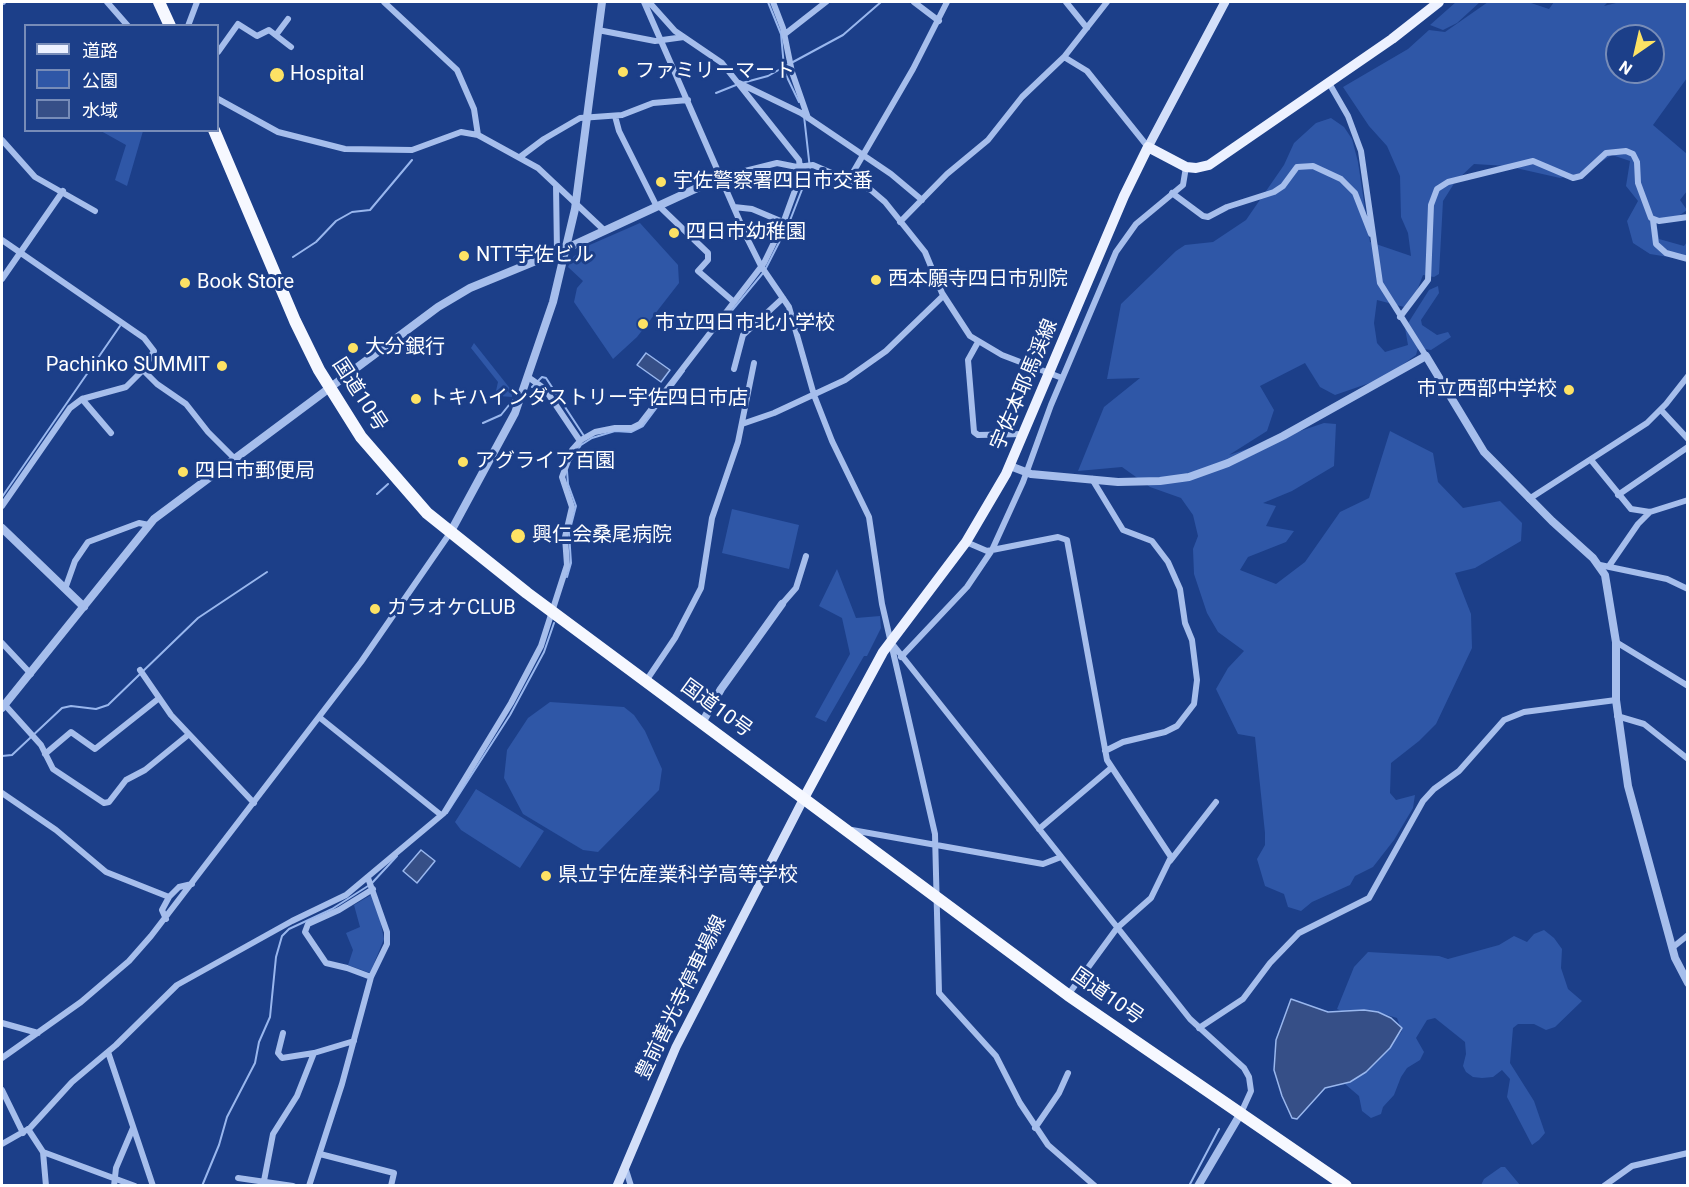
<!DOCTYPE html>
<html>
<head>
<meta charset="utf-8">
<style>
  body { margin:0 }
  #map { position:relative; width:1689px; height:1187px; overflow:hidden; background:#1c3f89; font-family:Roboto,"Noto Sans JP",sans-serif }
  canvas { display:block }
  .frame { position:absolute; inset:0; border:3px solid #fff; pointer-events:none }
  .legend { position:absolute; left:24px; top:24px; width:195px; height:108px; box-sizing:border-box; background:#1c3f89; border:2px solid #778cb8; margin:0; padding:8px 10px; list-style:none; font-size:18px; color:#fff }
  .legend li { display:flex; align-items:center; gap:12px; height:30px }
  .legend b { width:30px; border:2px solid #778cb8 }
  .north { position:absolute; left:1605px; top:24px; width:60px; height:60px; box-sizing:border-box; background:#1c3f89; border:2px solid #778cb8; border-radius:50%; rotate:214deg; font-size:16px; font-weight:700; line-height:24px; text-align:center; color:#fff }
  .north::after { content:''; display:block; margin:auto; width:21px; height:27px; background:#fde264; clip-path:polygon(50% 0,100% 100%,50% 72%,0 100%) }
</style>
</head>
<body>
<div id="map">
<canvas width="1689" height="1187"></canvas>
<div class="frame"></div>
<ul class="legend">
<li><b style="height:8px;background:#ecf1ff"></b>道路</li>
<li><b style="height:16px;background:#2f57a7"></b>公園</li>
<li><b style="height:16px;background:#364f87"></b>水域</li>
</ul>
<div class="north">N</div>
</div>
<script>
const ctx = document.querySelector('canvas').getContext('2d');
ctx.lineJoin = 'round';
function fill(path, color) {
  ctx.fillStyle = color;
  ctx.fill(path, 'evenodd');
}
function shape(rows) {
  const path = new Path2D();
  for (const r of rows) {
    path.moveTo(r[0], r[1]);
    for (let i = 2; i < r.length; i += 2) path.lineTo(r[i], r[i + 1]);
  }
  return path;
}
function stroke(path, color, width, dash) {
  ctx.strokeStyle = color;
  ctx.lineWidth = width;
  ctx.lineCap = dash ? 'butt' : 'round';
  ctx.setLineDash(dash || []);
  ctx.stroke(path);
}
function drawText(font, color, halo, rows, align = 'center') {
  ctx.font = font + ' Roboto,"Noto Sans JP",sans-serif';
  ctx.lineWidth = 6;
  ctx.setLineDash([]);
  ctx.textBaseline = 'middle';
  ctx.strokeStyle = halo;
  ctx.fillStyle = color;
  for (const [text, x, y, turn = 0] of rows) {
    ctx.save();
    ctx.translate(x, y);
    ctx.rotate((+turn || 0) * Math.PI / 180);
    ctx.textAlign = isNaN(turn) ? turn : align;
    if (halo) ctx.strokeText(text, 0, 0);
    ctx.fillText(text, 0, 0);
    ctx.restore();
  }
}
fill(shape([
  [1456,2,1480,2,1457,23,1443,30,1430,25],
  [1488,2,1528,2,1549,9,1554,2,1608,2,1604,6,1620,2,1687,2,1687,78,1653,125,1687,154,1687,191,1680,200,1687,210,1676,218,1656,220,1659,239,1684,246,1687,242,1687,260,1650,254,1633,243,1627,221,1638,201,1626,186,1630,161,1612,155,1585,172,1560,178,1507,166,1474,164,1455,182,1443,201,1439,274,1434,277,1423,275,1415,296,1404,307,1377,300,1374,323,1377,343,1385,352,1408,345,1405,328,1429,290,1438,286,1439,293,1421,320,1422,325,1437,335,1448,332,1451,337,1431,350,1418,348,1416,355,1384,378,1335,395,1320,387,1305,363,1260,386,1274,410,1267,431,1229,455,1324,423,1336,424,1334,466,1292,491,1263,503,1276,506,1266,526,1294,531,1286,542,1248,557,1240,570,1276,584,1305,562,1340,512,1369,498,1390,431,1433,453,1438,482,1463,508,1500,501,1522,523,1521,541,1475,568,1455,573,1471,614,1472,648,1436,724,1419,741,1391,763,1390,793,1396,800,1415,795,1413,808,1394,840,1373,867,1355,876,1350,885,1312,902,1301,911,1288,907,1284,894,1265,886,1257,859,1265,845,1265,833,1255,737,1238,734,1216,689,1228,668,1244,651,1218,632,1207,613,1194,574,1193,549,1198,536,1193,515,1181,498,1150,487,1122,467,1078,471,1104,407,1140,378,1107,379,1121,304,1176,251,1185,245,1213,242,1246,220,1284,165,1294,143,1316,123,1331,118,1344,127,1352,139,1358,162,1370,242,1411,256,1408,233,1401,217,1400,176,1387,146,1369,126,1343,87,1408,49,1429,30,1445,32],
  [1617,36,1653,36,1653,72,1617,72],
  [101,131,143,131,127,186,115,180,126,145],
  [640,223,678,265,679,283,637,337,613,359,574,302,577,288,583,281,568,267,572,258,585,247],
  [474,343,512,391,512,397,499,396,496,391,498,382,471,348],
  [732,509,799,525,789,569,722,553],
  [837,569,856,618,880,616,881,628,867,656,864,656,826,722,815,717,850,654,842,618,819,606],
  [550,702,624,707,634,715,645,731,662,769,659,790,598,852,583,850,523,814,504,778,507,750,528,718],
  [476,789,544,831,520,868,461,830,455,822],
  [371,895,375,896,384,939,370,973,348,965,353,950,346,933,360,927,354,905],
  [1544,930,1554,938,1562,949,1561,968,1568,989,1582,1001,1555,1027,1546,1030,1534,1024,1518,1024,1513,1028,1510,1063,1534,1101,1545,1133,1539,1140,1532,1145,1507,1097,1510,1079,1502,1070,1493,1077,1482,1078,1473,1077,1466,1072,1463,1066,1466,1054,1465,1042,1435,1018,1427,1020,1416,1038,1424,1052,1420,1060,1407,1068,1401,1077,1394,1095,1383,1107,1381,1114,1371,1118,1362,1111,1359,1096,1345,1084,1389,1048,1402,1031,1397,1018,1380,1013,1348,1014,1337,1009,1354,967,1368,952,1439,956,1448,959,1499,945,1514,936,1527,942,1534,934],
  [1501,1167,1505,1167,1520,1185,1481,1185,1484,1179]
]), '#2f57a7');
const water = shape([
  [646,353,670,370,661,382,637,365,646,353],
  [421,850,435,861,417,883,403,871,421,850],
  [1291,999,1328,1012,1364,1010,1378,1012,1391,1018,1402,1028,1390,1048,1366,1072,1350,1082,1325,1088,1297,1119,1292,1118,1282,1096,1274,1070,1276,1040,1291,999]
]);
fill(water, '#364f87');
stroke(water, '#99b7ee', 1.5);
stroke(shape([
  [793,62,843,35,881,2],
  [788,65,784,67,785,73,799,102],
  [742,83,768,76,784,67,781,34,768,2],
  [716,93,736,85],
  [293,257,316,242,336,221,352,212,370,210,412,160],
  [766,268,789,223,810,169,804,116],
  [715,331,763,273],
  [532,387,542,377,546,378,584,436],
  [483,423,501,415,513,400],
  [571,460,581,445,592,438,615,431,631,432,643,426,684,371],
  [377,494,388,484],
  [2,497,120,326],
  [567,577,571,563,569,533,576,506,568,484,567,471],
  [2,756,12,755,62,708,71,706,96,709,108,705,198,618,267,572],
  [447,813,510,715,544,652,554,623],
  [372,883,397,856],
  [202,1186,219,1145,227,1117,255,1063,259,1042,270,1017,276,957,282,936,289,929,332,909,368,886],
  [1189,1186,1219,1129]
]), '#99b7ee', 2);
stroke(shape([
  [2,2,3,2],
  [107,2,128,26],
  [384,2,457,70,474,109,478,135],
  [644,2,748,240,761,266,789,307,814,395,832,441,869,517,882,604,935,834,939,993,996,1056,1020,1103,1048,1145,1095,1186],
  [773,2,783,28,792,72,808,118],
  [914,2,939,21],
  [1066,2,1087,28],
  [188,26,197,2],
  [598,30,655,41,684,37],
  [785,34,826,2],
  [276,35,288,19],
  [218,52,238,24,257,36,269,30,291,47],
  [1064,57,1087,71,1148,147],
  [739,83,801,113,891,174,922,200],
  [1329,83,1348,116,1361,151,1380,283,1426,356],
  [218,99,278,132,345,149,412,150,461,132,478,135,538,168,605,231],
  [615,116,619,131,657,207],
  [2,140,35,177,95,211],
  [520,157,544,139,580,118,622,115,653,103,688,100],
  [721,177,777,163,797,167,813,165,871,190,885,202,925,252,942,293,970,336,1002,355,1062,378],
  [848,181,913,69,947,2],
  [556,185,557,252],
  [1172,193,1203,216,1208,217,1227,207,1274,192,1283,186,1297,167,1313,166,1341,179,1355,193,1371,234],
  [659,206,708,253,708,260,698,271,734,302],
  [734,207,752,209,783,222],
  [1653,220,1656,244,1666,253,1688,259],
  [900,222,947,174,988,140,1022,97,1064,57,1107,2],
  [2,240,144,338,154,351,143,370,126,387,82,399,70,408,2,506],
  [2,279,63,191],
  [1400,317,1428,280,1431,205,1437,189,1448,182,1533,161,1573,178,1581,176,1606,153,1626,151,1633,154,1637,162,1638,183,1651,218,1659,221,1688,217],
  [978,342,968,360,974,432,978,435,1024,434],
  [734,369,743,335,783,298],
  [143,370,157,384,186,404,208,432,234,458],
  [528,377,545,389,580,441],
  [82,399,111,433],
  [1661,410,1688,439],
  [742,424,774,413,845,380,886,351,943,296],
  [1591,460,1631,509,1650,512,1688,500],
  [1092,479,1123,530,1152,541,1168,562,1180,589,1185,623,1192,640,1197,680,1194,704,1177,726,1165,732,1123,742,1105,751],
  [1618,495,1688,447],
  [1529,499,1647,423,1666,404,1688,376],
  [966,542,987,551,1058,537,1067,540,1107,760,1171,857,1151,898,1117,928,1068,995],
  [1600,565,1667,579,1688,589],
  [1609,566,1638,524,1650,512],
  [65,589,75,561,88,542,139,523,149,525],
  [782,604,796,588,806,556],
  [1616,642,1688,686],
  [2,643,31,674],
  [894,646,1190,1019,1244,1068,1249,1077,1251,1091,1241,1113],
  [901,657,967,587,992,550,1023,482,1051,405,1116,252,1136,224,1183,185,1186,167],
  [140,670,171,715,254,803],
  [646,681,675,638,701,588,712,518,738,442,754,363],
  [5,705,41,745,53,769,104,803,109,802,126,780,145,770,188,735],
  [1617,716,1644,724,1688,759],
  [319,717,441,815],
  [45,754,71,732,95,749,158,699],
  [2,793,56,830,106,872,169,897],
  [1039,829,1111,768],
  [852,830,1043,864,1061,857],
  [1170,861,1216,802],
  [166,919,162,910,169,897,179,887,192,884],
  [1672,948,1688,935],
  [371,977,347,968,326,963,305,932,308,924,339,910,373,889],
  [2,1023,38,1033],
  [1199,1028,1243,999,1270,963,1299,933,1369,898,1423,801,1434,789,1459,771,1504,720,1524,712,1616,700],
  [283,1033,278,1053,282,1058,314,1053,354,1041],
  [108,1052,153,1186],
  [2,1058,81,1002,129,961,151,936,361,662,450,533],
  [2,1090,23,1133],
  [1035,1128,1059,1093,1068,1073],
  [28,1129,43,1152,46,1186],
  [2,1144,30,1128,72,1082,116,1045,177,985,292,921,346,895,444,813,511,703,541,646,567,565,565,537,572,507,562,477,572,450,581,440,595,432,615,428,632,428,640,424,764,263,782,226,801,174,799,160,722,63,675,31,649,2],
  [43,1152,135,1186],
  [320,1154,394,1173,391,1186],
  [625,1167,631,1186],
  [238,1178,293,1186],
  [114,1186,116,1168,133,1128],
  [263,1186,273,1134,297,1096,314,1053],
  [309,1186,342,1084,371,977,387,944,387,932,368,878],
  [1604,1186,1632,1166,1688,1153]
]), '#a6beec', 6);
stroke(shape([
  [1010,466,1031,474,1118,482,1160,481,1189,477,1228,463,1283,436,1426,356,1484,452,1552,521,1593,558,1605,575,1616,642,1616,700,1628,786,1675,958,1688,983],
  [2,528,84,607],
  [450,533,515,413,553,302,575,209,602,2],
  [2,708,154,519,438,307,470,288,565,249,721,177],
  [702,723,721,689,782,604],
  [1198,1186,1241,1113]
]), '#a6beec', 8);
stroke(shape([
  [1148,147,1225,2],
  [617,1186,676,1047,804,798]
]), '#d3dff9', 9);
stroke(shape([
  [804,798,883,652,966,542,1006,474,1124,196,1148,147,1186,167,1196,168,1209,165,1392,39,1439,2]
]), '#ecf1ff', 10);
stroke(shape([
  [159,2,170,26],
  [214,130,295,321,319,370,361,437,427,513,527,593,1068,995,1346,1186]
]), '#f6f8ff', 12);
for (const [x, y, r, color] of [
  [623,72,6,"#fde264"],
  [277,75,8,"#fde264"],
  [661,182,6,"#fde264"],
  [674,233,6,"#fde264"],
  [464,256,6,"#fde264"],
  [876,280,6,"#fde264"],
  [185,283,6,"#fde264"],
  [643,324,6,"#fde264"],
  [353,348,6,"#fde264"],
  [222,366,6,"#fde264"],
  [1569,390,6,"#fde264"],
  [416,399,6,"#fde264"],
  [463,462,6,"#fde264"],
  [183,472,6,"#fde264"],
  [518,536,8,"#fde264"],
  [375,609,6,"#fde264"],
  [546,876,6,"#fde264"]
]) {
  const dot = new Path2D();
  dot.arc(x, y, r, 0, 2 * Math.PI);
  ctx.fillStyle = color;
  ctx.fill(dot);
  stroke(dot, '#1c3f89', 2);
}
drawText('20px', '#fff', '#1c3f89', [
  ["ファミリーマート",635,72],
  ["Hospital",290,75],
  ["宇佐警察署四日市交番",673,182],
  ["四日市幼稚園",686,233],
  ["NTT宇佐ビル",476,256],
  ["西本願寺四日市別院",888,280],
  ["Book Store",197,283],
  ["市立四日市北小学校",655,324],
  ["大分銀行",365,348],
  ["Pachinko SUMMIT",210,366,"right"],
  ["市立西部中学校",1557,390,"right"],
  ["トキハインダストリー宇佐四日市店",428,399],
  ["アグライア百園",475,462],
  ["四日市郵便局",195,472],
  ["興仁会桑尾病院",532,536],
  ["カラオケCLUB",387,609],
  ["県立宇佐産業科学高等学校",558,876]
], 'left');
drawText('20px', '#fff', '#1c3f89', [
  ["宇佐本耶馬渓線",1025,385,-67],
  ["国道10号",359,395,57],
  ["国道10号",716,709,36],
  ["国道10号",1107,997,35],
  ["豊前善光寺停車場線",682,998,-64]
]);
</script>
</body>
</html>
